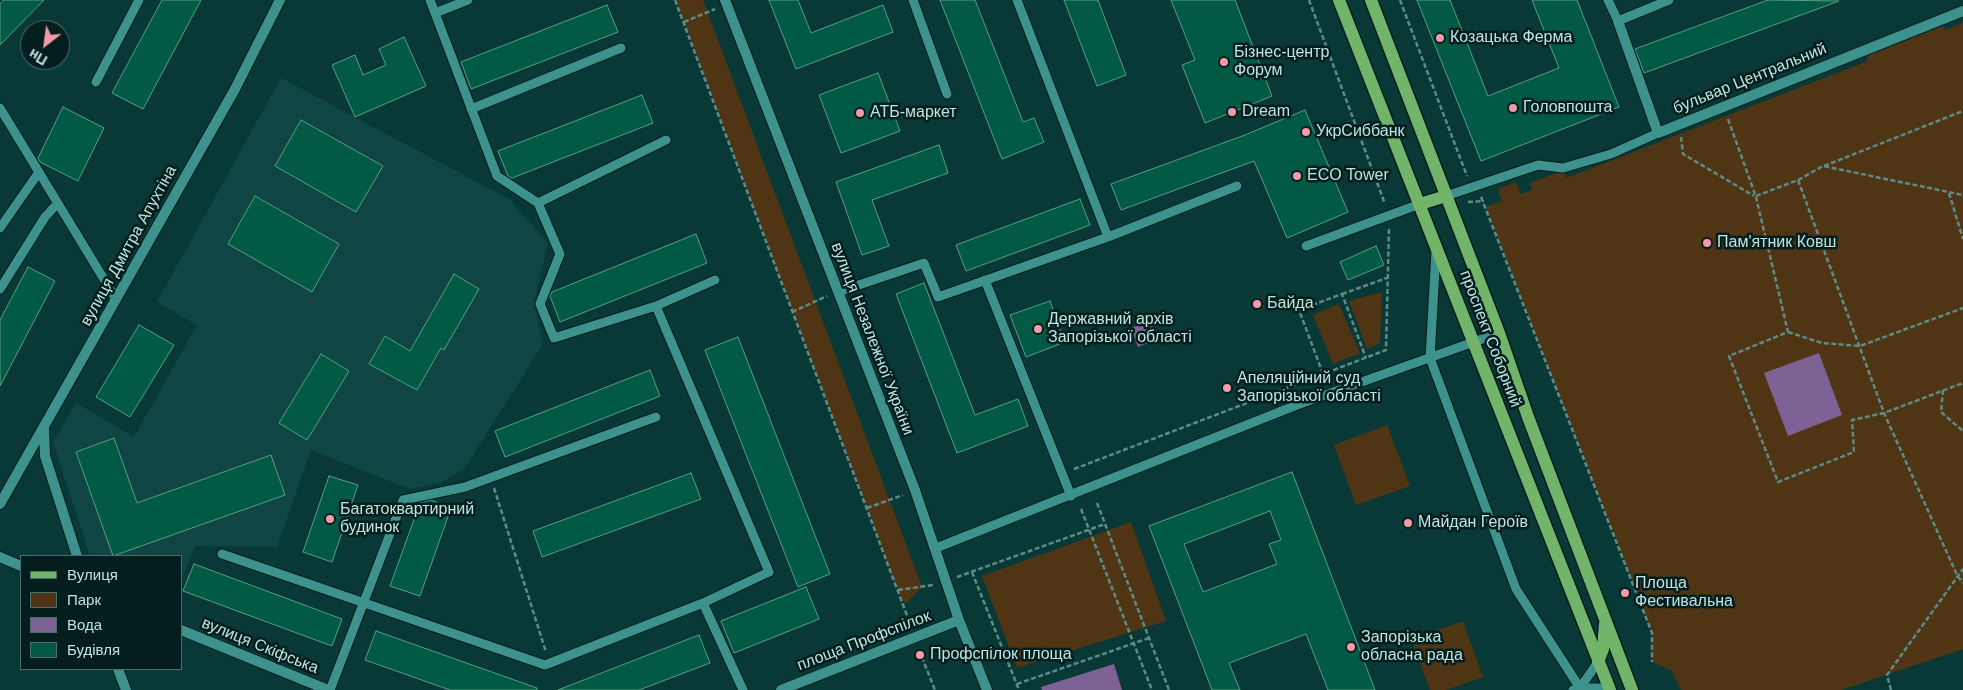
<!DOCTYPE html>
<html>
<head>
<meta charset="utf-8">
<style>
  body { margin:0 }
  #map { position:relative; width:1963px; height:690px; overflow:hidden; background:#093937; font-family:Arial,sans-serif }
  canvas { display:block }
  .legend { position:absolute; left:20px; top:555px; width:162px; height:115px; box-sizing:border-box; background:#031e1c; border:1px solid #4d6d6b; margin:0; padding:6px 9px; list-style:none; font-size:15px; color:#bde4e1 }
  .legend li { display:flex; align-items:center; gap:10px; height:25px }
  .legend b { width:25px; border:1px solid #4d6d6b }
  .north { position:absolute; left:20px; top:20px; width:50px; height:50px; box-sizing:border-box; background:#031e1c; border:1px solid #4d6d6b; border-radius:50%; rotate:210deg; font-size:14px; font-weight:700; line-height:20px; text-align:center; color:#bde4e1 }
  .north::after { content:''; display:block; margin:auto; width:18px; height:22px; background:#f39aa8; clip-path:polygon(50% 0,100% 100%,50% 72%,0 100%) }
</style>
</head>
<body>
<div id="map">
<canvas width="1963" height="690"></canvas>
<ul class="legend">
<li><b style="height:6px;background:#72b46a"></b>Вулиця</li>
<li><b style="height:14px;background:#503514"></b>Парк</li>
<li><b style="height:14px;background:#7e6195"></b>Вода</li>
<li><b style="height:14px;background:#025a45"></b>Будівля</li>
</ul>
<div class="north">Пн</div>
</div>
<script>
const ctx = document.querySelector('canvas').getContext('2d');
ctx.lineJoin = 'round';
function fill(path, color) {
  ctx.fillStyle = color;
  ctx.fill(path, 'evenodd');
}
function shape(rows) {
  const path = new Path2D();
  for (const r of rows) {
    path.moveTo(r[0], r[1]);
    for (let i = 2; i < r.length; i += 2) path.lineTo(r[i], r[i + 1]);
  }
  return path;
}
function stroke(path, color, width, dash) {
  ctx.strokeStyle = color;
  ctx.lineWidth = width;
  ctx.lineCap = dash ? 'butt' : 'round';
  ctx.setLineDash(dash || []);
  ctx.stroke(path);
}
function drawText(font, color, halo, rows, align = 'center') {
  ctx.font = font + ' Arial,sans-serif';
  ctx.lineWidth = 5;
  ctx.setLineDash([]);
  ctx.textBaseline = 'middle';
  ctx.strokeStyle = halo;
  ctx.fillStyle = color;
  for (const [text, x, y, turn = 0] of rows) {
    ctx.save();
    ctx.translate(x, y);
    ctx.rotate((+turn || 0) * Math.PI / 180);
    ctx.textAlign = isNaN(turn) ? turn : align;
    if (halo) ctx.strokeText(text, 0, 0);
    ctx.fillText(text, 0, 0);
    ctx.restore();
  }
}
fill(shape([
  [281,78,509,199,548,243,534,303,543,344,465,468,440,483,410,489,311,450,277,547,196,546,181,580,181,556,90,556,53,442,76,403,134,437,197,325,157,302]
]), '#0f4643');
fill(shape([
  [676,0,703,0,922,587,905,604,900,595],
  [1963,23,1963,649,1841,690,1681,690,1671,670,1652,662,1652,631,1486,207,1502,201,1498,189,1516,182,1521,194,1532,190,1530,183,1564,170,1566,178,1579,173,1868,61,1867,56,1943,26,1945,30],
  [1382,292,1380,343,1367,349,1349,301],
  [1339,304,1360,353,1333,364,1313,315],
  [1387,425,1410,486,1356,505,1334,445],
  [1131,522,1166,621,1017,668,982,576],
  [1463,621,1483,677,1446,690,1430,690,1411,639]
]), '#503514');
fill(shape([
  [1153,320,1160,338,1138,347,1131,328],
  [1819,353,1842,415,1788,436,1764,373],
  [1114,664,1122,690,1042,690,1041,687]
]), '#7e6195');
const building = shape([
  [4,0,44,0,0,45,0,4,4,0],
  [162,0,201,0,143,109,112,93,162,0],
  [769,0,798,0,811,33,883,5,893,32,796,69,769,0],
  [940,0,975,0,1023,122,1034,118,1044,142,1002,159,940,0],
  [1064,0,1098,0,1126,75,1097,86,1064,0],
  [1171,0,1235,0,1272,96,1205,123,1182,65,1195,60,1171,0],
  [1417,0,1450,0,1488,96,1559,68,1532,0,1577,0,1619,107,1481,161,1417,0],
  [1768,0,1839,1,1644,73,1635,49,1768,0],
  [607,5,618,32,471,89,461,62,607,5],
  [404,37,426,86,355,117,332,65,355,55,363,75,386,65,379,49,404,37],
  [878,73,900,131,841,153,819,95,878,73],
  [642,95,653,123,512,178,508,176,498,151,642,95],
  [63,107,104,128,78,181,40,162,38,158,63,107],
  [1305,110,1348,212,1287,238,1254,161,1121,210,1111,184,1245,135,1305,110],
  [301,120,383,166,356,212,275,166,301,120],
  [939,145,948,173,872,200,889,246,862,255,836,182,939,145],
  [255,196,339,244,312,292,228,244,255,196],
  [1080,199,1090,225,966,271,956,245,1080,199],
  [696,234,707,263,560,322,550,296,552,292,696,234],
  [1376,246,1384,265,1348,280,1340,262,1376,246],
  [28,267,55,281,0,386,0,320,28,267],
  [454,274,479,289,444,350,441,348,417,390,369,364,385,336,410,351,454,274],
  [924,283,975,415,1018,399,1028,426,957,453,896,294,924,283],
  [1050,301,1065,342,1026,357,1010,315,1050,301],
  [139,325,174,345,130,417,96,397,139,325],
  [738,337,830,574,798,587,705,350,738,337],
  [321,354,349,371,307,440,279,423,321,354],
  [650,370,660,396,505,457,495,431,650,370],
  [114,438,137,503,271,455,285,495,113,556,76,452,114,438],
  [1292,472,1375,690,1328,690,1306,634,1229,663,1240,690,1212,690,1149,526,1292,472],
  [1270,511,1281,540,1269,544,1277,564,1203,592,1184,544,1270,511],
  [691,473,701,499,542,557,533,531,691,473],
  [329,476,358,485,332,562,303,552,329,476],
  [431,500,451,508,420,596,390,586,420,503,431,500],
  [194,564,342,619,332,646,183,591,194,564],
  [806,587,819,619,734,653,721,621,806,587],
  [376,631,537,688,537,690,450,690,365,660,376,631],
  [699,635,710,663,639,690,558,690,699,635]
]);
fill(building, '#025a45');
stroke(building, '#569e85', 1);
const service = shape([
  [430,0,497,176,538,203,666,140],
  [913,0,947,94],
  [1017,0,1108,237],
  [1608,0,1618,21,1669,0],
  [435,13,468,0],
  [96,82,139,0],
  [0,108,116,299],
  [471,109,621,48],
  [1446,196,1538,165,1563,168,1611,154,1658,133],
  [538,203,560,254,540,304,554,338,656,306,715,280],
  [0,228,39,172],
  [1306,246,1420,204],
  [1436,251,1430,358,1516,589,1580,688,1598,662],
  [985,280,1071,496],
  [0,289,45,217,58,203],
  [838,292,924,263,938,297,1108,237,1237,186],
  [656,306,769,572,703,603,743,690],
  [936,548,1297,405,1499,333],
  [222,554,545,665,703,603],
  [330,690,403,500,465,487,656,417],
  [1573,690,1580,688,1609,688]
]);
const minor = shape([
  [1618,21,1658,133,1963,11],
  [44,428,45,456,77,556],
  [0,504,235,89,280,0],
  [118,669,126,690]
]);
const tertiary = shape([
  [725,0,915,490,959,620,987,690],
  [0,557,21,566],
  [181,630,328,690],
  [781,690,959,620]
]);
const primary = shape([
  [1339,0,1610,690],
  [1371,0,1499,333,1528,417,1632,690],
  [1420,204,1446,196],
  [1598,662,1603,649,1605,624]
]);
stroke(service, '#031e1c', 11);
stroke(minor, '#031e1c', 12);
stroke(tertiary, '#031e1c', 12);
stroke(primary, '#031e1c', 15);
stroke(shape([
  [675,0,911,626],
  [1309,0,1385,204],
  [1400,0,1467,176],
  [684,22,715,9],
  [1728,119,1756,197,1788,332,1729,356,1778,482,1854,452,1852,420,1884,413,1963,383],
  [1681,137,1683,154,1754,196],
  [1824,166,1963,111],
  [1798,180,1823,166,1963,195],
  [1949,193,1963,239],
  [1756,196,1798,180,1884,413,1957,575,1963,583],
  [1481,197,1652,633,1652,662],
  [1468,202,1484,201],
  [1342,294,1387,278],
  [792,312,827,296],
  [1788,332,1822,343,1860,346,1963,308],
  [1323,374,1299,310,1342,294,1366,358],
  [1943,390,1941,412,1963,431],
  [1074,469,1386,350,1389,227],
  [494,488,546,652],
  [1097,503,1169,690],
  [867,508,903,495],
  [1081,509,1152,690],
  [972,572,1019,690],
  [957,577,1105,524],
  [898,590,933,585],
  [919,650,935,690],
  [1017,684,1149,638],
  [1891,690,1887,675,1963,569]
]), '#5e8a88', 2.5, [5, 2.5]);
stroke(service, '#3d928d', 9);
stroke(minor, '#3d928d', 10);
stroke(tertiary, '#3d928d', 10);
stroke(primary, '#72b46a', 12);
for (const [x, y, r, color] of [
  [1440,38,5,"#f39aa8"],
  [1224,62,5,"#f39aa8"],
  [1513,108,5,"#f39aa8"],
  [1232,112,5,"#f39aa8"],
  [860,113,5,"#f39aa8"],
  [1306,132,5,"#f39aa8"],
  [1297,176,5,"#f39aa8"],
  [1707,243,5,"#f39aa8"],
  [1257,304,5,"#f39aa8"],
  [1038,329,5,"#f39aa8"],
  [1227,388,5,"#f39aa8"],
  [330,519,5,"#f39aa8"],
  [1408,523,5,"#f39aa8"],
  [1625,593,5,"#f39aa8"],
  [1351,647,5,"#f39aa8"],
  [920,655,5,"#f39aa8"]
]) {
  const dot = new Path2D();
  dot.arc(x, y, r, 0, 2 * Math.PI);
  ctx.fillStyle = color;
  ctx.fill(dot);
  stroke(dot, '#031e1c', 2);
}
drawText('16px', '#bde4e1', '#031e1c', [
  ["Козацька Ферма",1450,38],
  ["Бізнес-центр",1234,53],
  ["Форум",1234,71],
  ["Головпошта",1523,108],
  ["Dream",1242,112],
  ["АТБ-маркет",870,113],
  ["УкрСиббанк",1316,132],
  ["ECO Tower",1307,176],
  ["Пам'ятник Ковш",1717,243],
  ["Байда",1267,304],
  ["Державний архів",1048,320],
  ["Запорізької області",1048,338],
  ["Апеляційний суд",1237,379],
  ["Запорізької області",1237,397],
  ["Багатоквартирний",340,510],
  ["будинок",340,528],
  ["Майдан Героїв",1418,523],
  ["Площа",1635,584],
  ["Фестивальна",1635,602],
  ["Запорізька",1361,638],
  ["обласна рада",1361,656],
  ["Профспілок площа",930,655]
], 'left');
drawText('16px', '#bde4e1', '#031e1c', [
  ["бульвар Центральний",1750,79,-22],
  ["вулиця Дмитра Апухтіна",129,246,-61],
  ["вулиця Незалежної України",872,339,69],
  ["проспект Соборний",1490,339,69],
  ["площа Профспілок",864,641,-21],
  ["вулиця Скіфська",260,646,22]
]);
</script>
</body>
</html>
